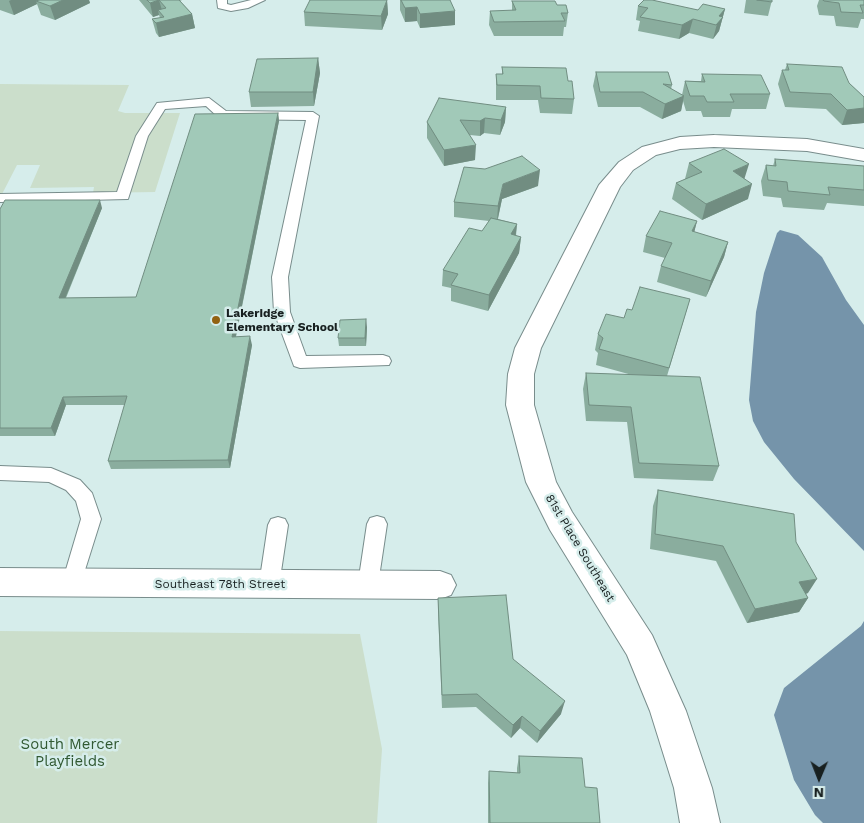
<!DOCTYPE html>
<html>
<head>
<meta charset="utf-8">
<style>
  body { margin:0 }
  #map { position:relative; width:864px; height:823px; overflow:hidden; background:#d6edeb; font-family:"Work Sans",sans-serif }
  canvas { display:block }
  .north { position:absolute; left:794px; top:753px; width:50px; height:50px; -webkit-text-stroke:4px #d6edeb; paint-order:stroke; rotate:181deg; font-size:14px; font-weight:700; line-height:20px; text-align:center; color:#182020 }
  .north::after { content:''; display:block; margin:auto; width:18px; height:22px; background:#182020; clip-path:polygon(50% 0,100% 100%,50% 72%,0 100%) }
</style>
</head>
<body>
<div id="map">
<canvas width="864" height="823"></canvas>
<div class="north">N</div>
</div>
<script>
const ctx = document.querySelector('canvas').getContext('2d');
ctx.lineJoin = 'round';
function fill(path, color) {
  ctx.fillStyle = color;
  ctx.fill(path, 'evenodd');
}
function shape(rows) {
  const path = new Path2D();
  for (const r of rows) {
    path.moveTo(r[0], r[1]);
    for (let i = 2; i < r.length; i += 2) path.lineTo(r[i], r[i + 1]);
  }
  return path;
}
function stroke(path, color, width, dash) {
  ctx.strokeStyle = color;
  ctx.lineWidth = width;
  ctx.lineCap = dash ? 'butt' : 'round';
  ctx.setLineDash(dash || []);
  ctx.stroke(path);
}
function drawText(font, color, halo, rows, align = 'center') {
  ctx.font = font + ' "Work Sans",sans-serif';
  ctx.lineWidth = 5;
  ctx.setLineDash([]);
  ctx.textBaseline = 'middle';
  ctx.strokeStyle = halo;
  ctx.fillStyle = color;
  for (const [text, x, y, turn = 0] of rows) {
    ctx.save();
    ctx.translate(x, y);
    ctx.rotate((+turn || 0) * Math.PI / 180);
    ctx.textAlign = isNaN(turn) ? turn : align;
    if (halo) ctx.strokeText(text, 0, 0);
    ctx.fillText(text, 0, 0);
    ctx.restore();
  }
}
fill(shape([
  [0,84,129,85,118,111,125,113,180,113,155,192,93,193,94,187,30,188,40,165,17,165,0,198],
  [0,631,360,634,382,749,377,823,0,823]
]), '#cbdecb');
fill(shape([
  [780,230,798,235,822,257,846,300,864,325,864,551,794,479,764,442,753,421,749,400,756,312,764,273,777,233],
  [864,621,864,823,823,823,815,815,794,780,774,715,784,688,861,626]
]), '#7594aa');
const lane = shape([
  [217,0,227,0,227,4,231,5,251,0,265,0,248,8,231,11,218,8,217,0],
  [209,98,226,111,313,112,319,116,288,277,290,312,306,356,383,355,389,357,391,361,389,365,300,368,294,366,274,312,272,277,306,120,223,119,219,118,206,106,165,109,148,136,128,199,0,202,0,194,117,192,136,136,157,103,209,98],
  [0,466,51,468,80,480,92,493,101,519,79,589,72,592,65,589,62,583,81,519,76,501,66,490,49,482,0,480,0,466],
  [377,516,384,518,387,524,378,584,375,590,368,593,361,590,358,584,367,524,370,518,377,516],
  [278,517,285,519,288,525,279,585,276,591,269,594,262,591,259,585,268,525,271,519,278,517]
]);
const street = shape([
  [714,135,807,139,864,149,864,161,807,151,714,147,680,149,656,155,633,170,620,187,541,348,534,374,534,405,556,482,572,512,652,635,686,711,712,788,720,823,680,823,674,788,650,711,627,655,550,530,526,482,506,405,508,374,515,348,599,185,619,162,642,147,680,137,714,135],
  [0,568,440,571,451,575,456,585,451,595,440,599,0,596,0,568]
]);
stroke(lane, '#798d8c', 2);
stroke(street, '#798d8c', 2);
fill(lane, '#fff');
fill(street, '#fff');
fill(shape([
  [0,0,89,0,90,3,55,20,41,15,37,4,14,15,0,10],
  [139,0,182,0,180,1,192,14,195,28,159,37,156,33,152,19,160,18,159,15,153,17],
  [387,0,388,14,382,30,305,26,304,12],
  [400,0,450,0,455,25,420,28,417,21,405,22,400,10],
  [743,0,772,0,768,16,744,13,746,0],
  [819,0,864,0,864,19,861,19,858,28,836,26,834,16,819,15,817,6],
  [512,1,557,5,568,13,566,27,564,27,563,36,494,36,489,25,490,11,512,11],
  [638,6,698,10,725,9,719,31,713,39,689,33,679,39,638,31,640,21,636,20],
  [318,58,320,73,314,106,251,107,249,92],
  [787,64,849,83,864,97,864,123,842,125,826,109,785,107,778,84,782,70,785,70],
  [502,67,568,81,574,99,572,114,540,113,538,100,496,100,496,74,502,74],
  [596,72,672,85,671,89,682,95,685,81,701,81,702,74,770,94,766,109,732,109,730,117,703,117,701,111,686,111,683,101,681,111,662,119,640,107,598,107,593,86],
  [506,107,505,122,500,135,484,133,480,136,470,135,475,160,444,166,427,138,427,122],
  [278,113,279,121,236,337,252,345,230,468,111,469,108,461,125,405,66,405,55,436,0,436,0,209,102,208,66,298,136,297],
  [775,159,864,166,864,206,827,203,824,210,783,207,781,198,763,196,761,181,766,165,773,166],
  [689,163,745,179,748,199,702,220,672,199,676,183,686,179,685,179],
  [538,186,502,199,498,219,517,224,516,236,521,237,519,253,488,311,451,301,451,288,442,286,443,270,482,231,489,221,454,217,454,202],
  [697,221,694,232,728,242,724,257,706,297,657,282,661,266,665,258,643,252,646,236],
  [690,299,667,376,719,466,713,481,634,478,627,422,586,421,583,389,586,373,632,375,596,365,598,353,595,350,598,334,624,318,632,310],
  [367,327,366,346,339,346,338,338],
  [658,490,796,542,808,593,806,594,808,598,799,612,747,623,716,561,650,549,653,506],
  [438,598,513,659,561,714,537,743,520,728,511,738,476,707,442,708,438,612],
  [519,756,585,787,600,823,488,823,488,783,489,771,517,773,517,768]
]), '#8aad9e');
fill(shape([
  [11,0,42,0,36,1,37,4,14,15,9,1],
  [63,0,89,0,90,3,55,20,50,6],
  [159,0,163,14,158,10,159,15,153,17,150,3],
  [387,0,388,14,382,30,381,16],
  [417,7,417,21,405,22,405,8],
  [725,9,719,31,713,39,719,16],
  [455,11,455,25,420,28,420,14],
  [192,14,195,28,159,37,156,23],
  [693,19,689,33,679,39,682,25],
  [318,58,320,73,314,106,313,92],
  [684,96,681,111,662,119,665,104],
  [506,107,505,122,500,135,501,120],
  [864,108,864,123,842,125,847,110],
  [278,113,279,121,234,345,232,337],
  [485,118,484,133,480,136,480,121],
  [476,145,475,160,444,166,444,150],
  [749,164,744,180,733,171],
  [540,170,538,186,502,199,497,222,498,206,503,184],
  [752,184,748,199,702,220,706,204],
  [100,200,102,208,62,306,59,298],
  [697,221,693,237,692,231],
  [517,224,515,240,511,234],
  [521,237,519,253,488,311,489,295],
  [728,242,724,257,706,297,711,281],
  [366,319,367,327,366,346,365,338],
  [250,336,252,345,230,468,228,460],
  [63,397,66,405,55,436,51,428],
  [817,579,808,593,791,597,799,582],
  [808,598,799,612,747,623,755,609],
  [565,701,561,714,537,743,540,731],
  [522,716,520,728,511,738,513,725]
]), '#718d81');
const building = shape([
  [39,0,63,0,50,6,36,1,39,0],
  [147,0,179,0,192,14,156,23,152,19,164,17,158,10,166,8,159,0,150,3,147,0],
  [310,0,387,0,381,16,304,12,310,0],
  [401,0,450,0,455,11,420,14,417,7,405,8,401,0],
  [644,0,652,0,698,10,703,4,725,9,719,16,723,17,716,25,693,19,682,25,640,17,648,8,638,6,644,0],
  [757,0,772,0,772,2,757,0],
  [823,0,864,0,864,5,860,5,863,13,841,12,839,3,824,1,823,0],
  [512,1,555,1,557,5,566,5,568,13,561,13,565,21,494,22,490,11,516,10,512,1],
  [318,58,313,92,249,92,257,59,318,58],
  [787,64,842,67,849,83,864,97,864,108,847,110,831,94,790,92,782,70,789,70,787,64],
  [502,67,566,68,568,81,572,81,574,99,541,98,540,86,497,85,496,74,503,74,502,67],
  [596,72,668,72,672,85,663,84,684,96,665,104,643,92,600,92,596,72],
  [702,74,761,75,770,94,730,94,734,102,707,102,704,96,690,96,685,81,705,82,702,74],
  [439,98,506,107,501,120,485,118,480,121,460,120,476,145,444,150,427,122,439,98],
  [278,113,232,337,250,336,228,460,108,461,127,396,63,397,51,428,0,428,0,209,5,200,100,200,59,298,136,297,195,114,278,113],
  [724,149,749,164,733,171,752,184,706,204,676,183,702,172,689,163,724,149],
  [522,156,540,170,503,184,498,206,454,202,464,167,485,169,522,156],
  [775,159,864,166,864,190,828,187,830,195,788,191,787,182,768,180,766,165,776,166,775,159],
  [660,211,697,221,692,231,728,242,711,281,661,266,672,243,646,236,660,211],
  [491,218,517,224,511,234,521,237,489,295,451,285,458,274,443,270,469,228,482,231,491,218],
  [640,287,690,299,669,368,599,349,603,338,598,334,606,314,624,318,627,309,632,310,640,287],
  [366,319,365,338,338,338,340,320,366,319],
  [586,373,700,377,719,466,639,463,631,407,589,405,586,373],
  [658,490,794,514,796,542,817,579,799,582,808,598,755,609,723,546,655,534,658,490],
  [506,595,513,659,565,701,540,731,522,716,513,725,477,694,442,695,438,598,506,595],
  [519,756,582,758,585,787,597,788,600,823,490,823,489,771,520,773,519,756]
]);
fill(building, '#a1c9b8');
stroke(building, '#718d81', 1);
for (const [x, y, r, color] of [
  [216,320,5,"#926211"]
]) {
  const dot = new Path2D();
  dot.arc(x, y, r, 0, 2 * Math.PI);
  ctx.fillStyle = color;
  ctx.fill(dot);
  stroke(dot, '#d6edeb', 2);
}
drawText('bold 12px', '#182020', '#d6edeb', [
  ["Lakeridge",226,313],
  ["Elementary School",226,327]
], 'left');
drawText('12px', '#182020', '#d6edeb', [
  ["81st Place Southeast",580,548,59],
  ["Southeast 78th Street",220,584]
]);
drawText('15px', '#315932', '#d6edeb', [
  ["South Mercer",70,745],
  ["Playfields",70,762]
]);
</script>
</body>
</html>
